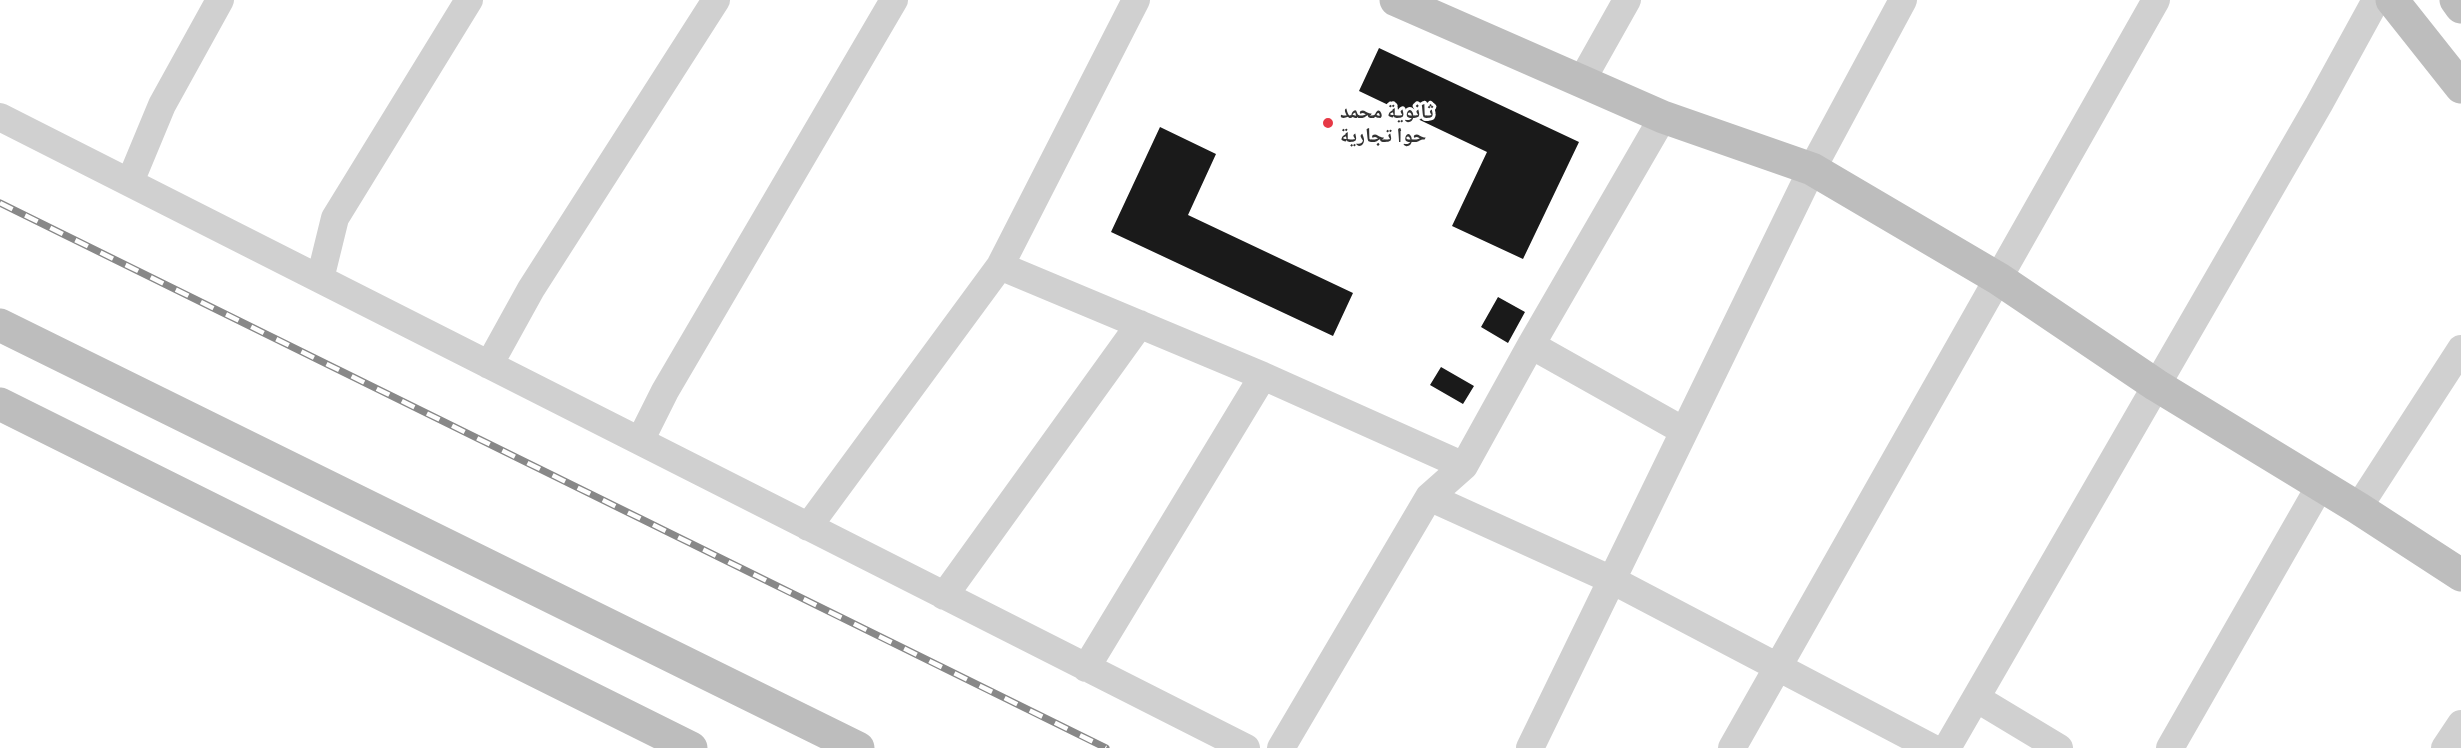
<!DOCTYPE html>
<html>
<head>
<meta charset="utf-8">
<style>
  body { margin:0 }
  canvas { display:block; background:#fff }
</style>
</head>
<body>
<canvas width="2461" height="748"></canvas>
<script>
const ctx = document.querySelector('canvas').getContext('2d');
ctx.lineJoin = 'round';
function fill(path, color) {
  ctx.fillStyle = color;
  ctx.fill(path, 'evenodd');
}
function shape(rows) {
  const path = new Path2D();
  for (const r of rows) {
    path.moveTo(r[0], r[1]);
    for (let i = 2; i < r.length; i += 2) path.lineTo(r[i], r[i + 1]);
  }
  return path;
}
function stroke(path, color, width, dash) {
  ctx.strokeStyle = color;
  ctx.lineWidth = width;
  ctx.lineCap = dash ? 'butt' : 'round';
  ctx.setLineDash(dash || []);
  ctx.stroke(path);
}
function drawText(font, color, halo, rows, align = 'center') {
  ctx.font = font + ' "Exo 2","Noto Naskh Arabic",sans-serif';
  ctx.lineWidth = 6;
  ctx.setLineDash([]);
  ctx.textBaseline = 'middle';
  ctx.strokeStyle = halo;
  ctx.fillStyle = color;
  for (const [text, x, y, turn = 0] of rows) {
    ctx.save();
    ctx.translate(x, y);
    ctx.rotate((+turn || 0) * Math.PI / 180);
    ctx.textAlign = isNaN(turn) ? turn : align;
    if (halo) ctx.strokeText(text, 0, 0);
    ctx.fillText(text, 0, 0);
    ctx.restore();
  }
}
fill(shape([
  [1379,48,1579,142,1523,259,1452,226,1487,152,1359,91],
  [1160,127,1216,154,1188,215,1353,293,1333,336,1111,232],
  [1498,297,1525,312,1508,343,1481,327],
  [1441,367,1474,386,1463,404,1430,385]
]), '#1a1a1a');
stroke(shape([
  [1136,0,1000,266,1263,376,1464,466],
  [1582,80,1627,0],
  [0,117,1246,748],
  [130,182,162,105,220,0],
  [320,279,335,218,469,0],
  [1531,345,1684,431],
  [489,365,531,289,716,0],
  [640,441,665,391,894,0],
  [1429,497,1612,580,1932,748],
  [2358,508,2461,349],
  [808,527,1000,266],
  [944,596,1140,324],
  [1086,668,1263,376],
  [1976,698,2059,748],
  [1281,748,1429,497,1464,466,1531,345,1663,117],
  [1530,748,1812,169,1903,0],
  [1732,748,2156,0],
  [1947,748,2319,104,2376,0],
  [2170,748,2320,486],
  [2445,748,2461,724]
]), '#d0d0d0', 28);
stroke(shape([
  [1396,0,1663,117,1812,169,1999,279,2156,385,2358,508,2461,575],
  [2392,0,2461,87],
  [2456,0,2461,7],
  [0,325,858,748],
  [0,404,691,748]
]), '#bdbdbd', 33);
const rail = shape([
  [0,203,1106,748]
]);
stroke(rail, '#888', 7);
stroke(rail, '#fff', 4.5, [14]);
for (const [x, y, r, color] of [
  [1328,123,6,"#e63946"]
]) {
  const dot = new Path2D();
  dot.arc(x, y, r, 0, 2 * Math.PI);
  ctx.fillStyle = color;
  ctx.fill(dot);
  stroke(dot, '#fff', 2);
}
drawText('bold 21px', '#333', '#fff', [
  ["ثانوية محمد",1340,111],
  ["حوا تجارية",1340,135]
], 'left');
</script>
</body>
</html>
